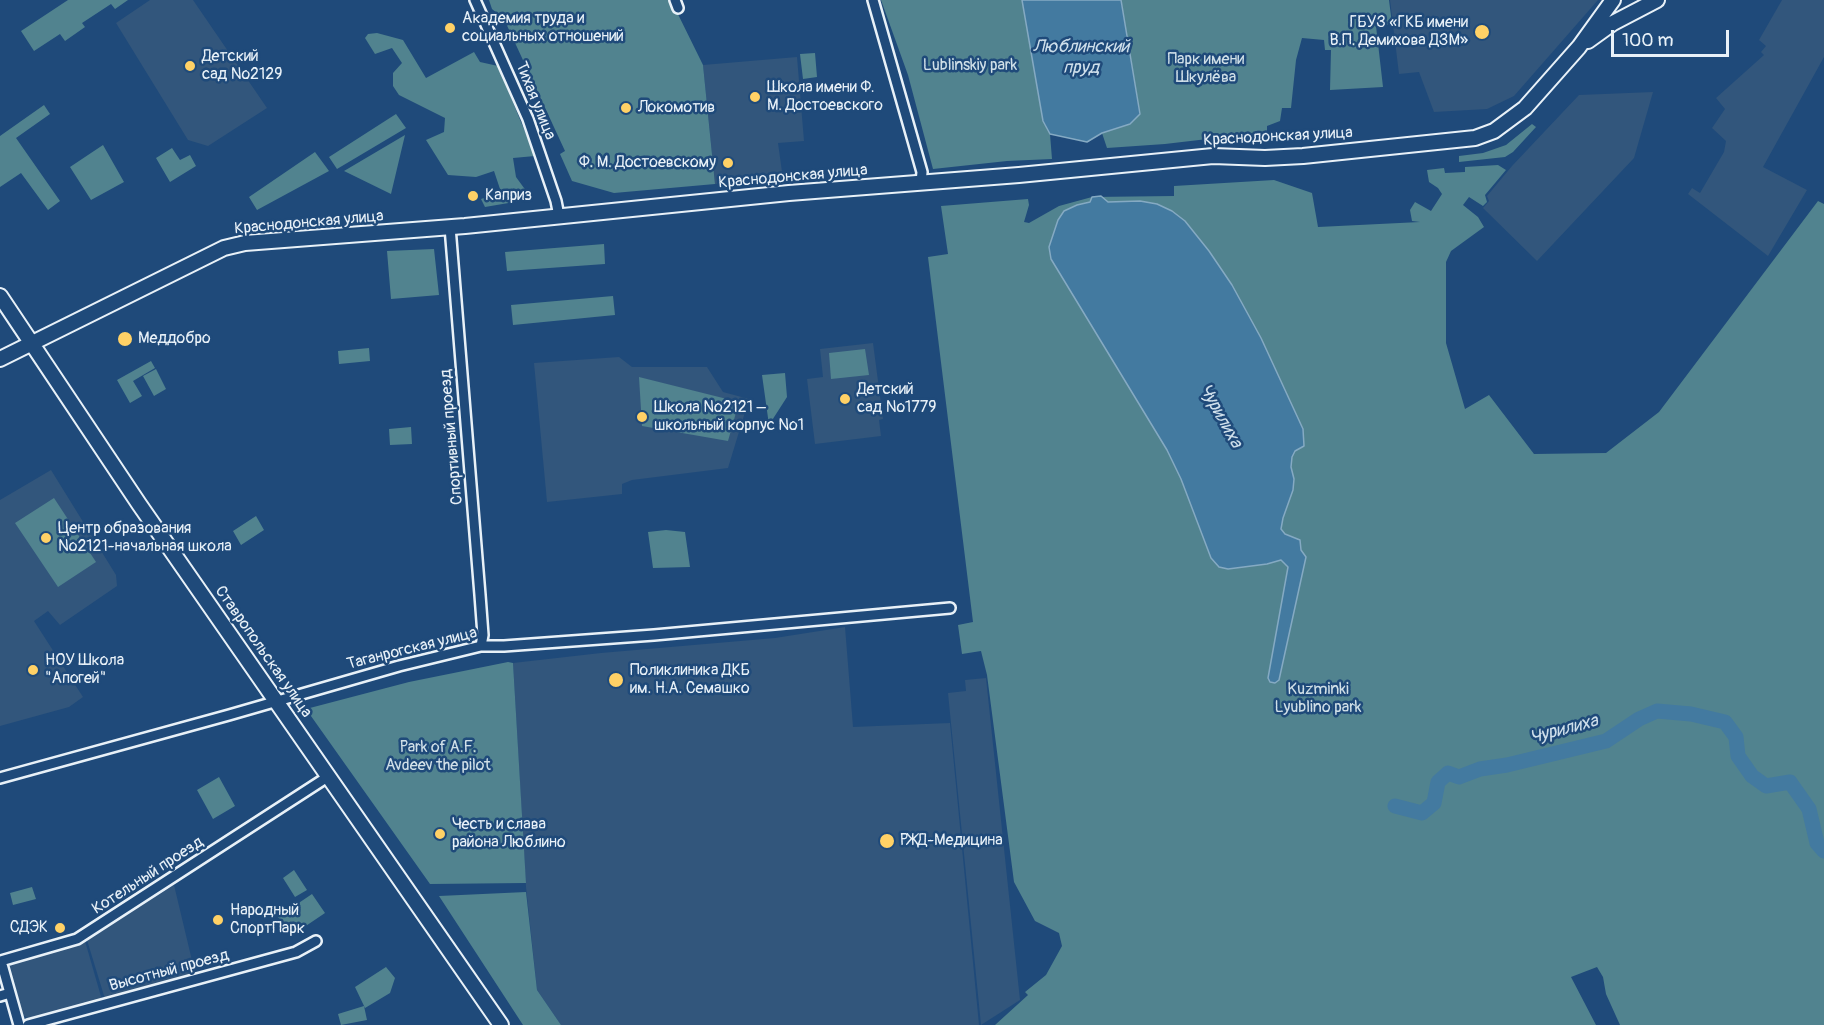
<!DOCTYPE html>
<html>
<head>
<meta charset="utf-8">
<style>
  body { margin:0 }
  #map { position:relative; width:1824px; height:1025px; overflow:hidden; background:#1f4a7a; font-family:Pangolin,sans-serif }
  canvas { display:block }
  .scale { position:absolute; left:1611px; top:30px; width:118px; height:27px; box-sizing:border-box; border:3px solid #e8f1f8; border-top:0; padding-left:8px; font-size:18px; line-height:21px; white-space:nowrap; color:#e8f1f8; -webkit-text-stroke:4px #1f4a7a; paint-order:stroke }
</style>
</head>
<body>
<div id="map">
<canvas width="1824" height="1025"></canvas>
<div class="scale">100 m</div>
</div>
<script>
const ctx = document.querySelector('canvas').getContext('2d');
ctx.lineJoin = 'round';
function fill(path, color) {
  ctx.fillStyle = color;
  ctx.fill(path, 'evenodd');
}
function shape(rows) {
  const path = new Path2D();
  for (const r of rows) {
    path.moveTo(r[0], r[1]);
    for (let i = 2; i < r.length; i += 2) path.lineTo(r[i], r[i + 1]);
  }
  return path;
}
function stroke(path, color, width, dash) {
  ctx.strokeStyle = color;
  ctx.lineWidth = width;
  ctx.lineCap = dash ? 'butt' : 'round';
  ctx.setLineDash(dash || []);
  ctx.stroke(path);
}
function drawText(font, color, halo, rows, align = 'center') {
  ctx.font = font + ' Pangolin,sans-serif';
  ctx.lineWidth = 5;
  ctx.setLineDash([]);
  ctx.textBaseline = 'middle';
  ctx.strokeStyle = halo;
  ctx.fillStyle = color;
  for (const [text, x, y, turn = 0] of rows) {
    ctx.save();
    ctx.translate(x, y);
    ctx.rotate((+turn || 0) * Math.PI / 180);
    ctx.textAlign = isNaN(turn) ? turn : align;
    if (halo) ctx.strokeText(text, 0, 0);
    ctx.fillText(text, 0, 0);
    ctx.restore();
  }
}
fill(shape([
  [150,0,193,0,267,108,208,146,188,140,116,23],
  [1390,0,1598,0,1514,96,1487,109,1434,112,1419,72,1399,74],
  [1782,0,1824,0,1824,57,1763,167,1807,190,1768,256,1688,194,1692,188,1700,193,1724,152,1726,141,1712,128,1725,109,1716,98,1764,55,1761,52,1766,46,1759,40],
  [797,57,804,141,778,143,783,179,715,184,703,65],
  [1653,92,1634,158,1537,261,1483,208,1489,201,1487,196,1512,166,1579,95],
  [873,343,883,419,879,420,881,436,815,444,807,379,823,377,820,349],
  [619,357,632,367,707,367,723,392,749,399,728,468,632,480,622,484,622,494,547,502,534,363],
  [51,470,116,575,117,586,60,625,48,611,34,621,83,697,69,707,0,726,0,500],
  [845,627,853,727,950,723,979,1025,561,1025,537,990,526,887,513,663,601,653,775,638],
  [986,678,1020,1000,981,1025,948,693,966,691,965,680],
  [174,885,195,973,105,999,87,940],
  [85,941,102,1000,29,1019,23,1015,9,962]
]), '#32567c');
fill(shape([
  [68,0,128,0,115,9,111,4,82,23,85,27,65,41,60,34,34,51,21,31],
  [489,0,671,0,703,65,715,184,614,193,572,181,560,154,565,151,504,19,492,9],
  [881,0,1022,0,1043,121,1050,134,1052,159,1007,161,933,169,908,75],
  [1121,0,1389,0,1392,24,1376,26,1383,87,1330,90,1331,50,1325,50,1324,40,1302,38,1296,60,1291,108,1282,108,1280,121,1267,126,1267,132,1165,144,1107,148,1102,133,1130,124,1140,114],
  [377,33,403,40,426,78,474,52,480,62,498,66,535,156,513,158,516,177,532,199,485,207,481,199,501,192,494,171,476,177,448,175,426,140,444,132,445,118,399,95,393,86,393,73,402,63,392,48,375,54,365,38,368,34],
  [815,53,817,77,803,79,800,54],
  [44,105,50,114,16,138,60,201,48,210,21,173,0,187,0,136],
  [396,114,406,128,337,169,329,157],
  [1532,124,1536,127,1513,152,1505,157,1459,162,1459,156,1483,153,1506,145],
  [405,135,391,194,344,171],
  [103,145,124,182,91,200,70,167],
  [172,148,180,160,190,155,196,166,170,182,156,158],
  [315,152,329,171,257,210,249,197],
  [1498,165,1506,170,1485,195,1487,202,1483,206,1469,197,1463,205,1478,217,1484,227,1451,251,1446,262,1446,343,1465,409,1489,395,1534,454,1606,453,1659,412,1818,201,1824,204,1824,1025,1620,1025,1606,994,1603,977,1597,967,1571,977,1596,1025,995,1025,1028,995,1025,992,1046,975,1062,946,1059,933,1035,921,1014,882,987,675,981,651,962,654,958,625,973,622,928,257,948,254,941,206,1028,199,1029,205,1024,222,1029,223,1059,206,1092,197,1174,196,1174,186,1274,180,1312,193,1318,227,1420,222,1412,221,1410,210,1415,202,1431,211,1442,194,1438,188,1429,182,1427,170,1444,168,1445,173,1465,172,1465,167],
  [604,244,605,264,507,271,505,252],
  [434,249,439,295,391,299,387,251],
  [613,296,615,315,513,325,511,305],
  [369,348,370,361,339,364,338,351],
  [865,349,869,375,831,379,829,353],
  [151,361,155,368,133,381,142,396,130,403,117,380],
  [156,369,166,389,154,396,143,376],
  [785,373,787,397,769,425,762,375],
  [639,377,739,402,728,441,642,426],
  [411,427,412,444,390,445,389,429],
  [54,498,96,562,58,587,15,523],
  [256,516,264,530,241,545,233,531],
  [666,530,685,532,690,567,653,568,648,532],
  [508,662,513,663,526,883,430,884,306,709,409,682],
  [219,777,235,806,213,819,197,790],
  [294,870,307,890,295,897,283,878],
  [32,887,36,899,13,905,10,893],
  [526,892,537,990,561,1025,523,1025,439,896],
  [312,894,325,913,291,936,278,917],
  [386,967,395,978,390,993,365,1008,355,987],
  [364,1006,367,1020,341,1025,338,1014]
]), '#51838f');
const water = shape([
  [1022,0,1121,0,1140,114,1130,124,1102,133,1087,142,1050,134,1043,121,1022,0],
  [1101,196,1108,202,1140,201,1157,204,1172,211,1185,221,1209,251,1232,285,1261,338,1303,429,1304,446,1295,451,1292,457,1291,467,1294,479,1293,490,1283,518,1281,529,1285,534,1300,540,1301,550,1306,557,1279,680,1275,683,1270,682,1268,678,1288,567,1281,560,1267,564,1228,569,1219,567,1211,558,1181,479,1167,450,1051,259,1049,247,1058,220,1064,211,1077,205,1090,202,1092,197,1101,196]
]);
fill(water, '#437aa0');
stroke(water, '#85aac3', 1.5);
stroke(shape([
  [1395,806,1422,813,1434,803,1438,782,1448,773,1459,777,1480,769,1507,765,1606,741,1639,719,1657,711,1691,714,1725,722,1736,737,1738,756,1752,776,1766,786,1790,782,1809,809,1817,843,1824,851]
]), '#437aa0', 15);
const minor = shape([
  [475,0,528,119,556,201,559,216],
  [675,0,678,8],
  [873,0,922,172,921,183],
  [450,227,480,595,483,635,481,646],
  [0,778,229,715,399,666,481,646,504,646,654,635,950,608],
  [10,993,1,961,77,939,329,776],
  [0,996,10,993,19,1025],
  [28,1025,296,952,316,941]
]);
const secondary = shape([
  [1588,41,1613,23,1657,0],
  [0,296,139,504,501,1025],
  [0,359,224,248,245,243,465,226,789,193,1019,175,1213,156,1265,158,1303,156,1475,138,1494,131,1525,108,1579,47,1613,0]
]);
stroke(minor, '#e8f1f8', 14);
stroke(secondary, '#e8f1f8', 18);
stroke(minor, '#1f4a7a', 9);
stroke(secondary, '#1f4a7a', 14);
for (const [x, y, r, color] of [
  [450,28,6,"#ffd166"],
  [1482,32,8,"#ffd166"],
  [190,66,6,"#ffd166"],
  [755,97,6,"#ffd166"],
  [626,108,6,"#ffd166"],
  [728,163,6,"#ffd166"],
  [473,196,6,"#ffd166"],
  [125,339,8,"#ffd166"],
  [845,399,6,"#ffd166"],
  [642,417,6,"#ffd166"],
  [46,538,6,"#ffd166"],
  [33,670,6,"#ffd166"],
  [616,680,8,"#ffd166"],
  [440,834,6,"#ffd166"],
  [887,841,8,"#ffd166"],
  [218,920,6,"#ffd166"],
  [60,928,6,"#ffd166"]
]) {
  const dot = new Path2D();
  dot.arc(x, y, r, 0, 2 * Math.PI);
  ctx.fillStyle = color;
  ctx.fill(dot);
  stroke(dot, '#1f4a7a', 2);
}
drawText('16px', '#e8f1f8', '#1f4a7a', [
  ["Академия труда и",462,19],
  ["социальных отношений",462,37],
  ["ГБУЗ «ГКБ имени",1468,23,"right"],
  ["В.П. Демихова ДЗМ»",1468,41,"right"],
  ["Детский",202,57],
  ["сад №2129",202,75],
  ["Школа имени Ф.",767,88],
  ["М. Достоевского",767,106],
  ["Локомотив",638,108],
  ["Ф. М. Достоевскому",716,163,"right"],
  ["Каприз",485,196],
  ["Меддобро",138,339],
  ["Детский",857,390],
  ["сад №1779",857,408],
  ["Школа №2121 –",654,408],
  ["школьный корпус №1",654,426],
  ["Центр образования",58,529],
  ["№2121-начальная школа",58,547],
  ["НОУ Школа",45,661],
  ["\"Апогей\"",45,679],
  ["Поликлиника ДКБ",630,671],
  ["им. Н.А. Семашко",630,689],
  ["Честь и слава",452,825],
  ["района Люблино",452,843],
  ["РЖД-Медицина",900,841],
  ["Народный",230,911],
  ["СпортПарк",230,929],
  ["СДЭК",48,928,"right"]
], 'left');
drawText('16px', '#d1e0e8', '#1f4a7a', [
  ["Парк имени",1206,60],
  ["Шкулёва",1206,78],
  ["Lublinskiy park",970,66],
  ["Kuzminki",1318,690],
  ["Lyublino park",1318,708],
  ["Park of A.F.",438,748],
  ["Avdeev the pilot",438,766]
]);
drawText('16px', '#e8f1f8', '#1f4a7a', [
  ["Тихая улица",535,101,68],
  ["Краснодонская улица",1278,137,-3],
  ["Краснодонская улица",793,177,-5],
  ["Краснодонская улица",309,223,-5],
  ["Спортивный проезд",452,437,-95],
  ["Таганрогская улица",412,649,-14],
  ["Ставропольская улица",263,652,55],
  ["Котельный проезд",148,876,-33],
  ["Высотный проезд",169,971,-15]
]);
drawText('italic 18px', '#cfdfeb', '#1f4a7a', [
  ["Люблинский",1081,47],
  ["пруд",1081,68],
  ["Чурилиха",1220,416,61],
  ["Чурилиха",1564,730,-15]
]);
</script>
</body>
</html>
